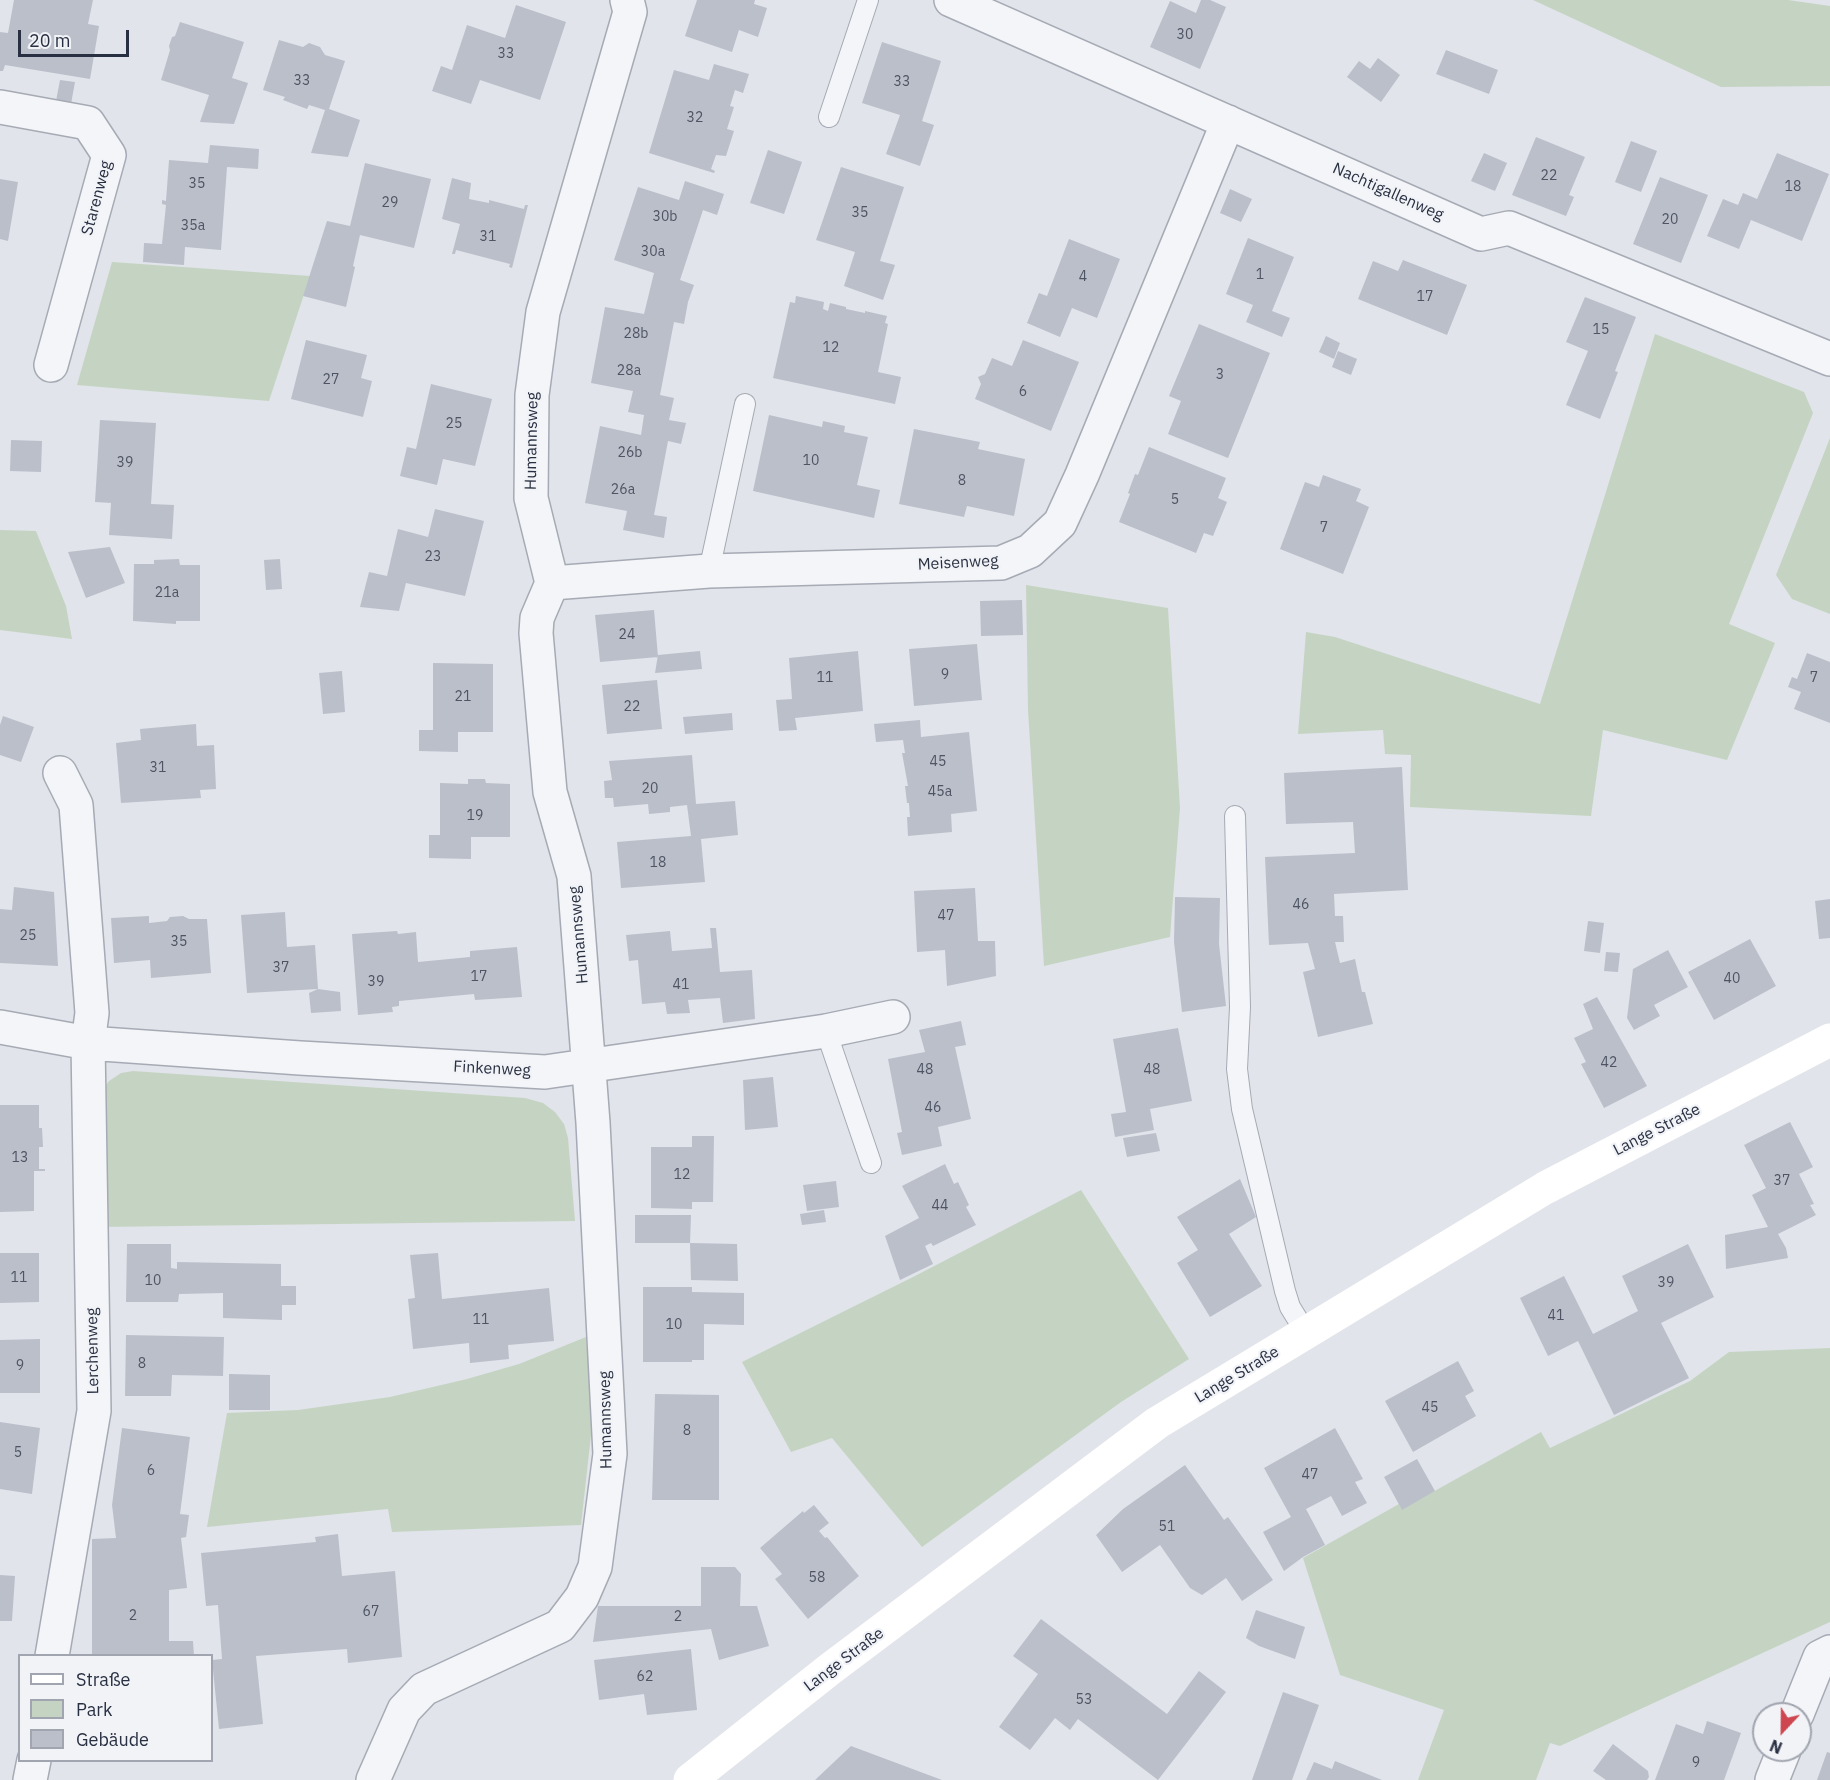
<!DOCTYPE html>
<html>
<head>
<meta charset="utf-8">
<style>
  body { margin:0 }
  #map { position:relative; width:1830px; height:1780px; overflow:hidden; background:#e1e4ea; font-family:"IBM Plex Sans",sans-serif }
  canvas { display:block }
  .legend { position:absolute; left:18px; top:1654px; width:195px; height:108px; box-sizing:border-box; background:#f1f3f7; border:2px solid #a1a5af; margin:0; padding:8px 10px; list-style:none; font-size:18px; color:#293042 }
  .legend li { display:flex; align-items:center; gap:12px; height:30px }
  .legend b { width:30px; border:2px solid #a1a5af }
  .north { position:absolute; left:1752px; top:1702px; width:60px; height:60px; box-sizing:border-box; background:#f1f3f7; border:2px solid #a1a5af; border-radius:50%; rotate:202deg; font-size:16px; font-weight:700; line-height:24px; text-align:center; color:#293042 }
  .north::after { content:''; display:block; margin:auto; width:21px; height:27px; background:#ce4750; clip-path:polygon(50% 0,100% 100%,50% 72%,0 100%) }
  .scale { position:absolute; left:18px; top:30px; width:111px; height:27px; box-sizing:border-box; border:3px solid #293042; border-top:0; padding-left:8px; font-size:18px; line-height:21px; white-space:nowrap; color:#293042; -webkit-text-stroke:4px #f1f3f7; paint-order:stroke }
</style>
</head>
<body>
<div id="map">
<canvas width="1830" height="1780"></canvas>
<ul class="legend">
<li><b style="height:8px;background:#fff"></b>Straße</li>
<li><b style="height:16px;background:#c5d4c2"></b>Park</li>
<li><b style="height:16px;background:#bbbfca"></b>Gebäude</li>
</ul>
<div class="north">N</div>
<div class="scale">20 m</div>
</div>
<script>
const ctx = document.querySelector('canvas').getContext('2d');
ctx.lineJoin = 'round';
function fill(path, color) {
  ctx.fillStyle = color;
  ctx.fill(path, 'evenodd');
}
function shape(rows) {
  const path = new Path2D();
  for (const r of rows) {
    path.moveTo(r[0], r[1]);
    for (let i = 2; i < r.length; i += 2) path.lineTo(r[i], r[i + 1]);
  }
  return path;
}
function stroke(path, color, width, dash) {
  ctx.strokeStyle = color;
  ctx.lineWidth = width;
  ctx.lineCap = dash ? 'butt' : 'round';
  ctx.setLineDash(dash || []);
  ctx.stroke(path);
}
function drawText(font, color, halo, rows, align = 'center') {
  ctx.font = font + ' "IBM Plex Sans",sans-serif';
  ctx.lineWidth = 4.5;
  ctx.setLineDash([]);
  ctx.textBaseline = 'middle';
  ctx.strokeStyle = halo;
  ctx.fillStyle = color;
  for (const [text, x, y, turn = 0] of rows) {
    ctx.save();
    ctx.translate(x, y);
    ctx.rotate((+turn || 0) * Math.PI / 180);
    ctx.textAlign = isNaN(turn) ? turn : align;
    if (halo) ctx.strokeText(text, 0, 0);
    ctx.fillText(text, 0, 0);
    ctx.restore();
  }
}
fill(shape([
  [1533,0,1788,0,1830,6,1830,86,1721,87],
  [112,262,310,276,269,401,77,385],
  [1655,334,1804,392,1813,413,1729,624,1775,643,1727,760,1603,730,1591,816,1410,807,1411,755,1385,754,1383,730,1298,734,1306,632,1335,637,1540,704],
  [1830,438,1830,614,1792,599,1776,575],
  [0,530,36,531,66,606,72,639,0,630],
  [1026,585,1168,608,1180,808,1170,937,1044,966,1028,710],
  [133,1071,525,1098,543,1103,555,1112,564,1124,568,1138,575,1221,99,1227,102,1090,109,1081,121,1073],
  [1081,1190,1189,1359,1121,1402,922,1547,832,1438,791,1452,742,1362,913,1277],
  [586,1337,593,1417,581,1525,392,1532,388,1509,207,1527,227,1413,298,1410,390,1397,467,1379,519,1364],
  [1830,1348,1830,1622,1560,1746,1550,1743,1536,1780,1418,1780,1444,1710,1340,1675,1303,1558,1399,1504,1402,1509,1541,1432,1550,1448,1690,1381,1729,1352]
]), '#c5d4c2');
fill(shape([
  [14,0,93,0,88,24,99,26,90,79,5,65,3,71,0,71,0,32,8,33],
  [697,0,755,0,754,4,767,8,758,37,739,30,732,52,685,36],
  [1201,0,1210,0,1226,7,1200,69,1150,47,1170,1,1196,13],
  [516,5,566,22,540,100,480,80,471,104,432,91,441,66,452,70,467,25,505,38],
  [180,22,244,42,232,78,248,83,234,124,200,122,209,95,161,80,170,50,169,46,172,37,175,36],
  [279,40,303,47,309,43,320,47,325,55,345,61,329,109,360,120,348,157,311,153,325,110,309,105,307,109,283,100,285,97,263,90],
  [882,42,941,61,922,121,934,125,920,166,886,154,900,115,862,103],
  [1446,50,1498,70,1489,94,1436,74],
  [1378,58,1400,75,1381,102,1347,77,1359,61,1370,69],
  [714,64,749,74,743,93,735,90,730,106,734,107,727,129,734,131,726,156,716,155,711,169,715,171,714,173,649,153,674,70,709,80],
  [60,80,75,82,71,104,56,101],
  [1536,137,1585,157,1569,195,1574,197,1566,216,1512,195],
  [1631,141,1657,151,1641,192,1615,182],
  [210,145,259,149,258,169,227,167,221,250,185,247,184,265,143,262,144,243,162,244,166,205,162,204,162,200,166,201,169,160,208,163],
  [768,150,802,162,784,214,750,203],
  [1484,153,1507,163,1495,191,1471,181],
  [1777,153,1829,174,1802,241,1751,220,1739,249,1707,236,1723,199,1738,205,1743,193,1757,199],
  [365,163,431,179,414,248,360,235,353,266,355,267,346,307,303,296,327,221,350,226],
  [841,167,904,187,880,261,895,265,883,300,844,286,855,252,816,240],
  [1660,177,1708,195,1681,263,1633,244],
  [452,178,471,183,469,199,489,203,489,200,524,209,525,205,528,205,512,268,509,267,510,264,456,250,455,254,452,254,460,224,442,219],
  [0,179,18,182,8,241,0,239],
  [685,181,724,194,717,215,703,210,680,280,694,285,688,302,684,324,674,322,660,395,674,398,669,420,686,423,681,444,668,441,654,515,667,517,664,538,623,530,627,511,585,503,600,426,641,435,644,415,628,412,633,391,591,383,605,307,644,314,654,273,614,260,638,187,679,200],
  [1230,189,1252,199,1241,222,1220,213],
  [1248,238,1294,257,1272,311,1290,318,1282,337,1246,322,1253,305,1226,294],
  [1069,239,1120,259,1097,318,1072,308,1060,337,1027,323,1039,293,1047,296],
  [1403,260,1467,285,1447,335,1358,299,1373,261,1398,271],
  [796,296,824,302,823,309,828,311,830,303,846,307,846,309,865,313,865,311,887,316,885,323,888,324,878,372,901,377,895,404,773,378,790,302,795,303],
  [1585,297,1636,317,1618,363,1615,371,1618,372,1600,419,1566,405,1588,351,1566,342],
  [1199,324,1270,353,1228,458,1168,434,1181,401,1169,396],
  [1326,336,1340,343,1334,359,1319,352],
  [306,340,367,355,361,378,372,381,363,417,291,399],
  [1023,340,1079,362,1051,431,975,399,981,384,978,377,985,374,992,358,1012,366],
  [1338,351,1357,359,1351,375,1332,367],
  [431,384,492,399,475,466,443,459,437,485,400,476,407,447,416,449],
  [769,415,822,427,823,421,845,426,844,432,868,437,857,485,880,490,874,518,753,491],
  [100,420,156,423,151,504,174,505,172,539,109,535,111,503,95,502],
  [914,429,980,442,978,449,1025,459,1014,516,967,506,964,517,899,504],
  [11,440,42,441,41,472,10,471],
  [1149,447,1226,478,1218,498,1227,502,1213,536,1204,533,1196,553,1119,522,1130,494,1128,493,1135,474,1138,475],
  [1323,475,1361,489,1356,501,1369,507,1343,574,1280,549,1305,482,1319,487],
  [435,509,484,521,465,596,406,583,399,611,360,607,369,572,387,576,398,529,428,537],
  [110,547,125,583,86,598,68,552],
  [179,559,180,565,200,565,200,621,176,621,176,624,133,621,134,564,154,564,154,560],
  [280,559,282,589,266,590,264,560],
  [1022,600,1023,635,981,636,980,601],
  [654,610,658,657,600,662,595,615],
  [977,644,982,700,914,706,909,649],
  [700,651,702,669,655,673,658,655],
  [858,651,863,711,795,718,797,730,779,731,776,700,792,699,789,658],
  [1807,653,1830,662,1830,723,1794,709,1801,692,1788,687,1792,677,1797,679],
  [433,663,493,664,493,732,458,732,458,752,419,751,419,730,433,730],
  [342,671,345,712,323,714,319,673],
  [657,680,662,729,607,734,602,685],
  [732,713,733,730,685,734,683,717],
  [3,716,34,727,21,762,0,755,0,725],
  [920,720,921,737,969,732,977,811,951,814,952,832,908,836,907,817,910,817,909,803,907,803,905,786,908,786,902,753,905,753,903,740,876,742,874,724],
  [196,724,197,746,214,745,216,789,200,790,201,798,121,803,116,743,141,740,140,729],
  [692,755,696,804,735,801,738,835,701,839,705,882,621,888,617,842,691,836,687,805,670,807,670,812,649,814,648,804,614,807,613,798,605,798,604,781,612,780,609,761],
  [1402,767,1408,890,1334,894,1335,916,1343,916,1344,942,1335,942,1340,963,1355,959,1362,992,1365,992,1373,1024,1318,1037,1303,972,1315,969,1308,943,1269,945,1265,857,1355,853,1353,822,1286,824,1284,773],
  [468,779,485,779,486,783,510,784,510,837,471,837,471,859,429,858,429,835,440,835,440,783,468,784],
  [14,887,54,892,58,966,0,963,0,909,12,910],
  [975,888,978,941,995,941,996,976,947,986,945,950,917,952,914,891],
  [1175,897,1220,898,1219,944,1226,1006,1182,1012,1174,942],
  [1830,899,1830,938,1819,939,1815,901],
  [285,912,287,947,315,945,318,989,340,992,341,1011,311,1013,309,993,318,989,247,993,241,915],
  [149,916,149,923,167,921,170,917,183,916,189,919,207,919,211,973,151,978,150,960,114,963,111,918],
  [1588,921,1604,923,1600,953,1584,951],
  [710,928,716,928,720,972,752,970,755,1019,723,1023,720,998,688,1000,690,1013,667,1014,665,1002,642,1004,638,960,629,961,626,935,670,931,672,951,712,948],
  [397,931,398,934,416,932,418,962,470,957,470,951,517,947,522,997,475,1000,474,994,399,1001,399,1006,392,1007,393,1012,358,1015,352,934],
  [1750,939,1776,986,1714,1020,1688,972],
  [1668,950,1688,987,1654,1005,1660,1016,1634,1030,1627,1018,1633,969],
  [1606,952,1620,953,1618,972,1604,971],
  [1597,997,1647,1086,1604,1108,1581,1064,1586,1062,1574,1038,1593,1029,1583,1004],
  [961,1021,966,1045,955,1047,971,1119,938,1127,942,1146,902,1155,897,1133,902,1132,888,1059,925,1052,919,1030],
  [1178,1028,1192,1101,1150,1109,1154,1130,1115,1137,1111,1114,1126,1112,1113,1039],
  [773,1077,778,1127,745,1130,743,1080],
  [0,1105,39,1105,39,1128,42,1128,43,1147,39,1147,39,1169,45,1169,45,1171,34,1171,34,1211,0,1212],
  [1790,1122,1813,1167,1799,1174,1814,1204,1810,1205,1816,1215,1778,1234,1786,1248,1788,1258,1726,1269,1725,1235,1768,1227,1752,1195,1766,1188,1744,1145],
  [1156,1133,1160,1151,1127,1157,1123,1138],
  [692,1136,714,1136,713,1202,692,1202,692,1209,651,1208,651,1147,692,1147],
  [945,1164,954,1184,958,1182,969,1205,966,1207,976,1225,933,1246,931,1243,925,1246,933,1264,900,1280,885,1236,919,1218,902,1186],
  [1240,1179,1256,1217,1229,1234,1262,1286,1210,1317,1177,1263,1198,1250,1177,1217],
  [836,1181,839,1207,807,1211,803,1185],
  [824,1210,826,1222,802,1225,800,1214],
  [635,1215,691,1215,690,1243,635,1243],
  [690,1243,737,1244,738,1281,691,1280],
  [127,1244,171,1244,171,1268,177,1269,177,1262,281,1264,281,1286,296,1286,296,1305,282,1305,282,1320,223,1318,223,1293,179,1294,178,1302,126,1302],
  [1688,1244,1714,1297,1661,1323,1689,1378,1614,1415,1578,1341,1548,1356,1520,1298,1564,1276,1593,1334,1638,1311,1622,1276],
  [0,1253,39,1253,39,1302,0,1303],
  [438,1253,442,1299,549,1288,554,1341,508,1345,509,1359,470,1363,469,1343,413,1349,408,1299,415,1298,410,1255],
  [643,1287,692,1287,692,1292,744,1293,744,1325,704,1324,704,1360,692,1360,692,1362,643,1362],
  [126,1335,224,1337,223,1376,172,1375,171,1396,125,1396],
  [40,1339,40,1393,0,1393,0,1340],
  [1458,1361,1474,1391,1465,1396,1476,1416,1413,1452,1385,1401],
  [229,1374,270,1375,270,1410,229,1410],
  [655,1394,719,1395,719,1500,652,1500],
  [0,1422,40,1428,32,1494,0,1489],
  [122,1428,190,1437,180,1514,189,1515,186,1537,181,1538,187,1588,169,1590,169,1641,193,1641,194,1656,92,1656,92,1539,116,1538,112,1505],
  [1335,1428,1363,1479,1355,1482,1367,1503,1342,1516,1331,1496,1306,1509,1325,1545,1303,1557,1284,1571,1263,1532,1291,1517,1264,1468],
  [1417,1459,1435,1491,1402,1510,1384,1477],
  [1185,1465,1224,1520,1228,1517,1273,1580,1242,1601,1226,1578,1202,1595,1190,1588,1160,1545,1122,1572,1096,1535,1123,1509],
  [814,1505,829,1523,819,1531,825,1538,827,1537,859,1576,808,1619,775,1579,782,1574,760,1548,803,1511,804,1513],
  [338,1534,342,1576,395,1571,402,1657,348,1663,347,1649,256,1656,263,1724,219,1729,212,1660,222,1659,218,1605,206,1606,201,1553,316,1542,315,1537],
  [701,1567,735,1567,741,1574,740,1606,757,1606,769,1646,719,1660,711,1629,593,1642,598,1606,701,1606],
  [0,1575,15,1576,12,1621,0,1621],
  [1256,1610,1305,1627,1295,1659,1259,1646,1246,1638],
  [1041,1619,1167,1714,1199,1671,1226,1692,1158,1780,1078,1719,1070,1730,1055,1718,1030,1750,999,1727,1038,1674,1013,1656],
  [691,1649,697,1710,647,1715,644,1694,599,1700,594,1660],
  [1283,1692,1319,1705,1292,1780,1252,1780],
  [1707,1721,1741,1733,1724,1780,1655,1780,1676,1724,1703,1734],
  [1613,1744,1648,1771,1649,1777,1647,1780,1606,1780,1593,1771],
  [851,1746,942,1780,815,1780],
  [1827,1752,1830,1753,1830,1780,1817,1780],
  [1335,1761,1382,1780,1306,1780,1314,1762,1332,1769]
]), '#bbbfca');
const service = shape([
  [829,117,868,0],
  [709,571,745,404],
  [1235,816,1240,1007,1237,1069,1242,1109,1285,1291,1290,1307,1306,1333],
  [826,1031,871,1163]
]);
const minor = shape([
  [951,0,1481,234,1509,228,1830,359],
  [0,107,88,123,109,155,51,365],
  [552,583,709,571,1001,563,1030,551,1060,523,1082,475,1228,122],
  [0,1027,88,1043,300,1058,545,1072,826,1031,893,1017],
  [52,1656,94,1411,88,1043,92,1013,76,805,60,773],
  [1797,1714,1820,1657,1830,1652],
  [30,1780,34,1760],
  [373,1780,404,1710,424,1689,560,1626,582,1597,595,1567,610,1454,593,1123,574,876,550,792,536,633,537,618,552,583,531,498,532,395,543,312,630,12,627,0],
  [1772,1780,1784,1750]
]);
stroke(service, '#a6aab4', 22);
stroke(minor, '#a6aab4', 36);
stroke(service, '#f4f5f8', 20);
stroke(minor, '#f4f5f8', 33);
stroke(shape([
  [690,1780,830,1669,1157,1423,1545,1188,1830,1040]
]), '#fff', 33);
drawText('14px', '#4e5464', null, [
  ["30",1185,35],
  ["33",506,54],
  ["33",302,81],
  ["33",902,82],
  ["32",695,118],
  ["22",1549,176],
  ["35",197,184],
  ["18",1793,187],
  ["29",390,203],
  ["35",860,213],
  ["30b",665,217],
  ["20",1670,220],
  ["35a",193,226],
  ["31",488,237],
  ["30a",653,252],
  ["1",1260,275],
  ["4",1083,277],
  ["17",1425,297],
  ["15",1601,330],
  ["28b",636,334],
  ["12",831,348],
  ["28a",629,371],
  ["3",1220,375],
  ["27",331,380],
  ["6",1023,392],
  ["25",454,424],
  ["26b",630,453],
  ["10",811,461],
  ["39",125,463],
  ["8",962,481],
  ["26a",623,490],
  ["5",1175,500],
  ["7",1324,528],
  ["23",433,557],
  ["21a",167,593],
  ["24",627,635],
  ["9",945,675],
  ["11",825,678],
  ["7",1814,678],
  ["21",463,697],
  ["22",632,707],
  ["45",938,762],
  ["31",158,768],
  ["20",650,789],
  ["45a",940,792],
  ["19",475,816],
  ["18",658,863],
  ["46",1301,905],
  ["47",946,916],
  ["25",28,936],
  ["35",179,942],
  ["37",281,968],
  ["17",479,977],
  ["40",1732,979],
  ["39",376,982],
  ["41",681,985],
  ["42",1609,1063],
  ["48",925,1070],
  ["48",1152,1070],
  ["46",933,1108],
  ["13",20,1158],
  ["12",682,1175],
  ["37",1782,1181],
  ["44",940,1206],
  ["11",19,1278],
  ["10",153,1281],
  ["39",1666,1283],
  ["41",1556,1316],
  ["11",481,1320],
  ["10",674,1325],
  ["8",142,1364],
  ["9",20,1366],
  ["45",1430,1408],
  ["8",687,1431],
  ["5",18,1453],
  ["6",151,1471],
  ["47",1310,1475],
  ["51",1167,1527],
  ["58",817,1578],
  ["67",371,1612],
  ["2",133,1616],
  ["2",678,1617],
  ["62",645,1677],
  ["53",1084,1700],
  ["9",1696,1763]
]);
drawText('16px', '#293042', '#f1f3f7', [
  ["Nachtigallenweg",1388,192,24],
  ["Starenweg",97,198,-75],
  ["Humannsweg",532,441,-89],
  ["Meisenweg",958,563,-3],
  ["Humannsweg",579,935,-95],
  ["Finkenweg",492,1069,3],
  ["Lange Straße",1657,1130,-27],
  ["Lerchenweg",93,1351,-91],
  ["Lange Straße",1237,1375,-31],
  ["Humannsweg",606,1420,-91],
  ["Lange Straße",844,1660,-37]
]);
</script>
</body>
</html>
